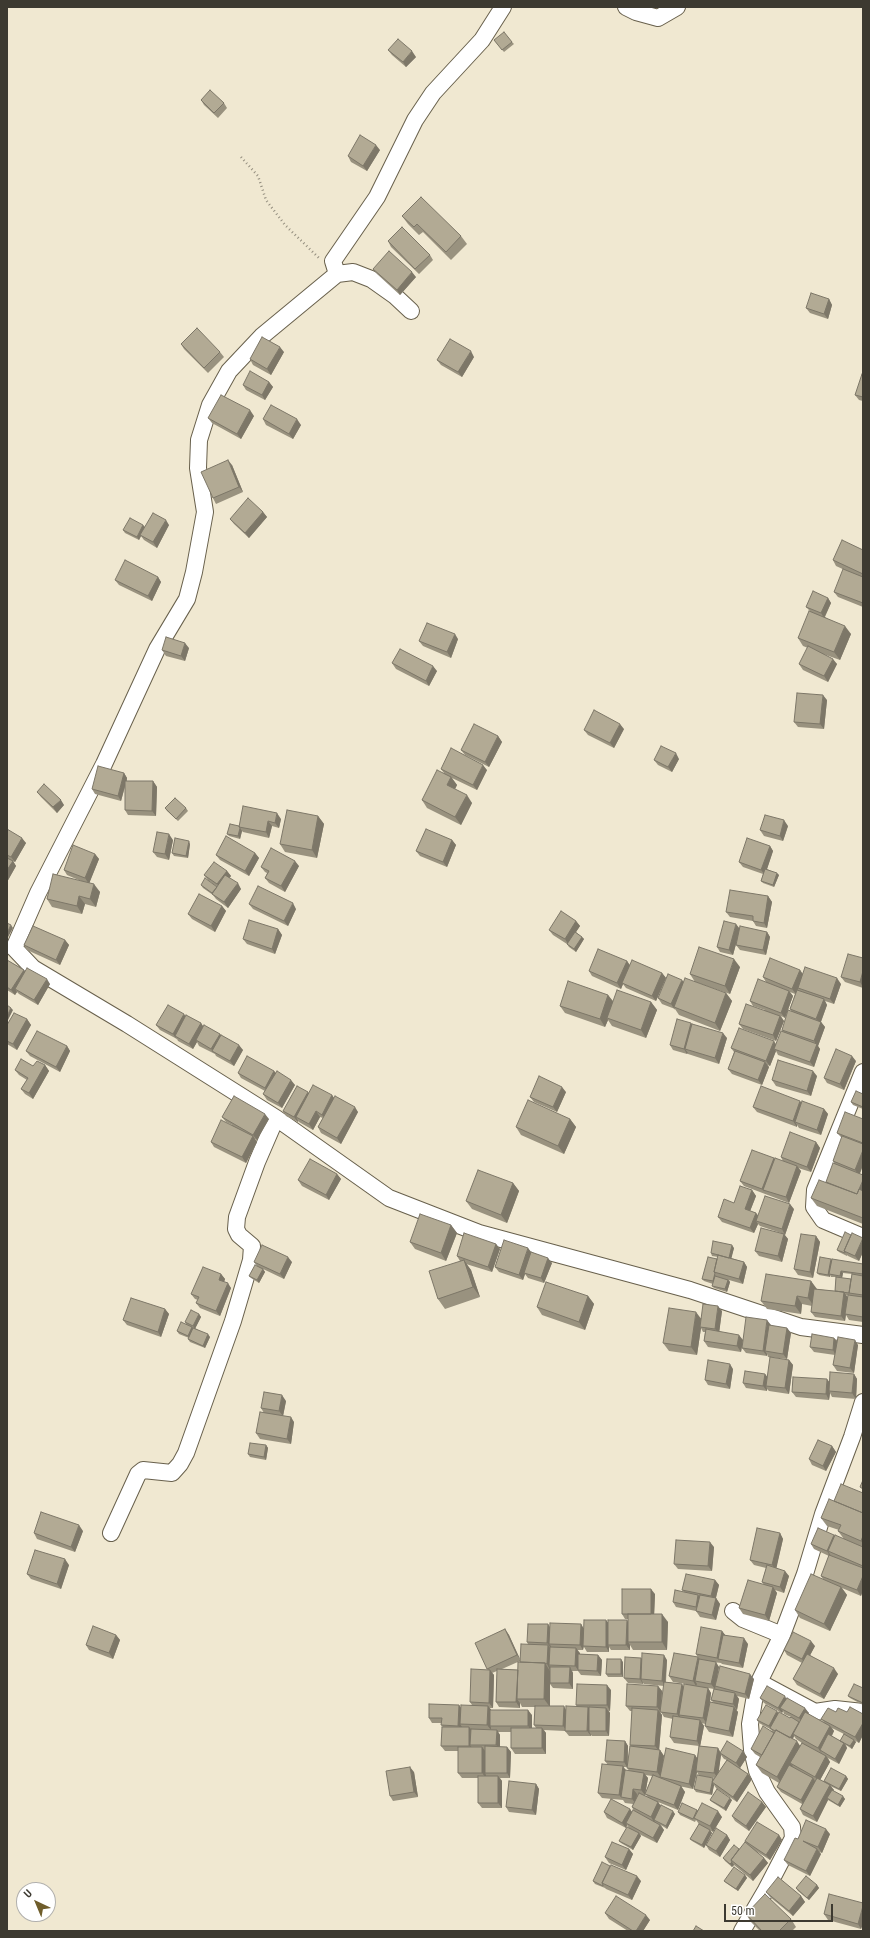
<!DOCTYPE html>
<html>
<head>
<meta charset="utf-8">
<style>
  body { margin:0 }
  #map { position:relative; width:870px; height:1938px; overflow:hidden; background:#f0e8d1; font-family:"Roboto Condensed",sans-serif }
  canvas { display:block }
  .frame { position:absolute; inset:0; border:8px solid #3d3a31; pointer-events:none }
  .north { position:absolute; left:16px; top:1882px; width:40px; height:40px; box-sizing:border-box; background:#fff; border:1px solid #b1b0ad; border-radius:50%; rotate:316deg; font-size:11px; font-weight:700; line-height:16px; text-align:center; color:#3d3a31 }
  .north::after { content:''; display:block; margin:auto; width:14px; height:18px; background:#6f5d2b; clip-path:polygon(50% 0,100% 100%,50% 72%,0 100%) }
  .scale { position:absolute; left:724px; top:1904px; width:109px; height:18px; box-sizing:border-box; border:2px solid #3d3a31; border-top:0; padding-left:5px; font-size:12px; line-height:14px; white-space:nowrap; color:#3d3a31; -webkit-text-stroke:3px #fff; paint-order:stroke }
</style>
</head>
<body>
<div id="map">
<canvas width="870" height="1938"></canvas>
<div class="frame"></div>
<div class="north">U</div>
<div class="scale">50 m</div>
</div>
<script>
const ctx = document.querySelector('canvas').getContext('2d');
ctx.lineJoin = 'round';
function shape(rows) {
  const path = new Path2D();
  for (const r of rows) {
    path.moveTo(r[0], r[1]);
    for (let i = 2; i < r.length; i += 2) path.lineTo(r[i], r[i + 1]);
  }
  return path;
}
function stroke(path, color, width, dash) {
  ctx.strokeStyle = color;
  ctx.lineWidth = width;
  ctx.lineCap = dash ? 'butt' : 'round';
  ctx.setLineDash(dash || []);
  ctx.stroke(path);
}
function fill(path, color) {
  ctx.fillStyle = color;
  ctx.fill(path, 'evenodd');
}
const minor = shape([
  [626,7,636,12,658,18,677,7],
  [337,274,333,261,377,197,415,120,433,93,482,40,503,7],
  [14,948,33,968,127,1024,276,1118,389,1198,479,1233,690,1290,801,1327,863,1335],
  [14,948,38,893,104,764,157,649,187,599,194,572,205,512,198,468,199,440,210,405,229,371,262,336,337,274,353,272,371,279,395,296,411,311],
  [863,1072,815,1190,814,1207,823,1220,863,1237],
  [111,1533,138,1474,143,1470,172,1473,180,1464,186,1453,233,1321,251,1260,252,1246,239,1235,236,1229,237,1217,257,1162,276,1118],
  [733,1611,743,1619,782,1635],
  [759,1682,815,1712,835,1709,863,1712],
  [742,1931,766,1890,793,1838,792,1827,767,1792,757,1771,752,1750,750,1724,754,1701,759,1682,782,1635,805,1574,823,1514,852,1437,863,1402]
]);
stroke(minor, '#68604c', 18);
stroke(shape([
  [241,157,258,176,266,200,285,225,319,258]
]), '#938d7e', 2.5, [1, 3]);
stroke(minor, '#fff', 16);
fill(shape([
  [494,40,512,42,514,44,504,52],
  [388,50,416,57,406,67,392,55],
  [201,100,224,103,227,108,218,118,204,105],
  [380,150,367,171,351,162,348,156],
  [402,216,461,236,467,244,451,260,423,232,419,235,408,224],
  [388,241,430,255,433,260,419,274,391,247],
  [373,269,416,277,400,295,377,274],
  [829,299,832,305,828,319,810,313,806,308],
  [181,344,220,352,224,357,208,373,184,349],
  [284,352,271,375,253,365,250,359],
  [474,357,462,377,441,365,437,360],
  [863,374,863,401,859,400,855,395],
  [269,382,273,387,265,400,246,390,243,385],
  [254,416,241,439,212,423,208,418],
  [263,419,301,425,293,439,266,425],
  [232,465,243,492,216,504,213,498],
  [263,512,267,517,249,538,234,524,230,519],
  [143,525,145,527,169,525,157,548,144,540,141,536,139,540,125,533,123,530],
  [863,550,863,607,838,597,834,592,847,571,836,566,833,560],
  [158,577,161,582,152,601,119,585,115,580],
  [828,598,831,603,825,617,851,634,840,660,823,654,837,664,828,682,803,670,799,664,808,648,803,646,798,638,810,611,806,607],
  [458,639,451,658,423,646,419,641],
  [189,648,185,661,166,656,162,650],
  [392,663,437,671,429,686,396,669],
  [827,700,824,729,798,727,794,722],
  [624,729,614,748,588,735,584,730],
  [498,736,502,742,489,767,465,755,461,750],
  [679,759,672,772,658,765,654,760],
  [441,769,487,770,477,790,452,778,457,785,455,789,472,803,461,825,427,808,422,800,444,773],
  [124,773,127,778,127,781,153,781,157,787,156,816,128,815,125,810,125,787,121,801,95,794,92,789],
  [37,792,64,805,57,813,41,797],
  [165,808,186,808,188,811,178,821,167,811],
  [318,816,324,824,317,858,285,852,280,844],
  [281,819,279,828,272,826,269,838,243,832,242,831,240,839,229,836,227,834,239,826],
  [788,826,783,841,764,836,760,830],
  [7,829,26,843,15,862,13,861,16,866,7,882],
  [173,840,169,860,157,857,153,852],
  [452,840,456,845,447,867,420,856,416,851],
  [190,844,188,858,174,856,172,853],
  [770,846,773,851,767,869,779,875,774,887,763,883,761,881,763,874,743,867,739,862],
  [255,853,259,858,249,876,220,860,216,855],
  [95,854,99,859,89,883,100,892,96,907,85,904,82,914,52,907,47,899,81,881,67,875,64,870],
  [299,866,285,892,269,883,265,878,267,873,265,872,261,867],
  [227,871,231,876,229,878,241,889,228,908,216,899,213,895,203,888,201,885,217,887,208,880,204,875],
  [768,896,772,902,767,928,756,926,753,921,730,917,726,912],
  [249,904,296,909,288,926,253,909],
  [222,906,226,911,215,932,192,919,188,914],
  [576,921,580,926,576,932,584,939,576,952,569,947,567,944,553,935,549,930],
  [278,929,282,935,275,954,247,944,243,939],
  [740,929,767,932,770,937,766,955,740,950,736,945,738,937,733,955,720,952,717,947],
  [65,940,69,945,60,965,27,950,24,945],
  [863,958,863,988,845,982,841,977],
  [7,960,24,970,25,972,50,984,38,1005,19,994,17,992,15,995,7,990],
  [627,961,630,965,662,973,666,978,656,1001,626,988,623,984,621,989,592,976,589,971],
  [740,967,730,994,695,982,690,974],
  [800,970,803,974,841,984,834,1004,825,1001,827,1005,821,1022,825,1027,818,1046,820,1049,814,1067,778,1055,776,1051,770,1066,767,1065,769,1067,762,1085,732,1074,728,1069,734,1052,731,1048,776,1044,783,1032,782,1030,791,1011,790,1009,795,994,790,992,793,996,785,1018,781,1016,784,1021,776,1041,743,1029,739,1024,765,1010,753,1006,750,1001,766,982,763,977],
  [683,982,726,993,732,1001,720,1031,679,1015,675,1009,662,1004,658,998],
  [608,995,613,1001,651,1002,657,1010,646,1038,612,1026,608,1020,605,1027,565,1013,560,1006],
  [186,1016,201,1023,203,1026,220,1034,221,1035,243,1050,234,1066,216,1056,215,1054,199,1046,197,1042,193,1049,178,1041,177,1039,160,1030,156,1025],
  [27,1019,31,1025,17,1050,7,1044,7,1025],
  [691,1023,692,1025,727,1038,719,1064,688,1054,688,1053,687,1054,673,1050,670,1045],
  [67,1046,70,1051,60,1072,30,1056,26,1051],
  [856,1061,844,1090,827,1083,824,1078],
  [45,1065,49,1071,33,1099,25,1094,21,1089,27,1080,19,1075,15,1070,33,1066],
  [274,1071,276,1073,295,1085,282,1108,267,1100,263,1094,265,1091,241,1078,238,1073],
  [817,1076,811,1096,776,1086,772,1080],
  [566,1092,557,1112,534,1102,530,1097],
  [308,1093,332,1095,334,1098,358,1112,341,1144,321,1133,318,1127,323,1118,320,1117,313,1130,299,1122,298,1121,298,1122,286,1116,283,1111],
  [863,1094,863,1109,853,1105,851,1102],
  [802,1103,824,1109,828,1114,821,1135,799,1128,797,1125,797,1127,757,1112,753,1107],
  [222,1117,269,1119,257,1140,255,1139,257,1142,246,1163,214,1147,211,1142,232,1125,226,1122],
  [570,1119,576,1127,564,1154,521,1135,516,1127],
  [863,1119,863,1165,860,1174,863,1175,863,1224,817,1206,811,1198,826,1182,835,1164,833,1161,842,1138,837,1133],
  [816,1142,820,1148,811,1172,798,1168,801,1171,789,1203,744,1186,740,1181,774,1159,783,1161,781,1157],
  [337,1174,341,1179,329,1200,302,1186,298,1180],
  [513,1183,519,1191,507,1223,472,1209,466,1201],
  [752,1190,756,1196,750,1211,756,1213,758,1216,794,1209,785,1235,784,1234,788,1239,782,1262,759,1256,755,1251,781,1233,760,1226,758,1224,754,1233,722,1222,718,1217,734,1203],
  [451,1225,457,1233,446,1261,415,1249,410,1242],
  [851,1235,863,1238,863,1252,859,1261,848,1256,847,1255,847,1256,839,1252,837,1250],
  [816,1236,820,1242,813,1278,798,1275,794,1269],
  [496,1244,500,1249,492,1272,466,1264,471,1270,480,1297,445,1309,438,1299,460,1261,457,1256],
  [734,1248,731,1258,744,1262,747,1267,743,1284,729,1280,730,1282,727,1292,714,1288,712,1286,713,1284,704,1281,702,1279,717,1259,718,1257,712,1256,711,1253],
  [532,1252,552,1263,544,1283,528,1278,525,1274,523,1280,499,1272,495,1267],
  [832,1260,863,1264,863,1322,849,1320,846,1315,845,1321,815,1317,811,1312,812,1306,802,1304,801,1314,767,1309,761,1301,811,1281,816,1289,835,1291,836,1277,831,1277,830,1275,830,1277,819,1275,817,1273],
  [843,1273,852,1274,851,1279,842,1278],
  [846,1295,850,1295,848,1297],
  [254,1262,292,1262,284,1279,261,1268,263,1269,265,1272,259,1283,251,1278,249,1276,257,1266],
  [221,1274,225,1279,224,1282,231,1288,220,1316,200,1308,196,1303,198,1300,195,1299,191,1294],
  [588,1296,594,1304,585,1330,542,1315,537,1307],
  [165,1309,169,1314,161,1337,127,1325,123,1320],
  [722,1311,719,1332,743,1340,741,1352,708,1347,704,1341,705,1332,703,1332,701,1328,697,1355,669,1351,663,1343,701,1318],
  [199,1314,201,1317,195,1328,210,1337,205,1348,190,1342,188,1339,189,1338,179,1334,177,1331,186,1324,185,1322],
  [771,1326,787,1328,791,1333,787,1359,768,1357,767,1354,767,1356,746,1353,742,1348],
  [834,1338,837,1341,858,1345,854,1373,837,1371,833,1365,835,1355,814,1352,810,1347],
  [789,1360,793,1365,789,1394,769,1391,767,1389,767,1391,746,1388,743,1383,765,1374,767,1377],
  [733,1369,730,1389,708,1385,705,1380],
  [854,1374,857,1379,856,1399,832,1397,830,1393,829,1400,796,1397,792,1392,829,1383],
  [286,1401,283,1416,294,1422,291,1444,260,1439,256,1433,264,1413,261,1408],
  [266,1445,268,1448,266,1460,250,1457,248,1454],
  [832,1446,836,1452,826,1471,812,1465,809,1459],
  [863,1493,863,1590,861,1596,842,1588,847,1595,830,1631,800,1618,795,1610,823,1579,821,1576,829,1556,814,1549,811,1544,835,1536,844,1539,838,1531,839,1530,827,1526,821,1518,834,1501],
  [83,1531,75,1552,37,1539,34,1533],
  [780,1533,783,1539,776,1568,789,1576,784,1593,775,1590,777,1593,769,1621,743,1614,739,1608,764,1585,762,1582,766,1568,754,1565,750,1560],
  [714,1547,712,1571,678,1569,674,1564],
  [69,1565,61,1589,31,1579,27,1574],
  [715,1580,719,1585,716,1598,720,1604,716,1620,700,1617,696,1611,676,1607,673,1602,684,1592,682,1590],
  [655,1594,654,1614,668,1622,667,1650,633,1650,630,1645,630,1650,611,1650,609,1647,609,1652,587,1652,584,1647,583,1650,577,1650,580,1654,598,1655,602,1660,601,1676,581,1675,578,1671,572,1671,573,1673,573,1689,553,1688,550,1684,550,1706,566,1710,577,1707,576,1705,611,1690,610,1711,609,1711,610,1713,609,1736,592,1736,591,1735,591,1736,569,1736,565,1731,544,1730,546,1733,546,1754,515,1754,511,1748,511,1732,498,1732,500,1735,500,1747,507,1747,511,1752,510,1778,500,1778,502,1781,502,1808,482,1808,478,1803,478,1778,462,1778,458,1773,458,1751,445,1751,441,1746,443,1727,441,1725,441,1723,432,1723,429,1718,459,1705,461,1708,472,1705,470,1702,488,1670,487,1669,505,1629,509,1635,520,1660,528,1644,527,1642,548,1624,550,1627,581,1624,583,1628,608,1622,628,1622,628,1619,625,1619,622,1614],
  [520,1661,518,1670,502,1669],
  [497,1671,496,1702,499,1707,520,1708,520,1703,522,1707,535,1707,534,1725,536,1728,532,1728,532,1715,491,1710,490,1708,493,1708,494,1675,492,1673],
  [722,1631,725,1635,748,1644,743,1668,722,1664,721,1663,713,1662,719,1667,717,1677,754,1679,749,1699,737,1696,739,1699,737,1710,736,1710,738,1712,733,1737,709,1732,705,1726,705,1724,702,1723,704,1726,700,1746,718,1748,721,1753,743,1751,747,1757,740,1768,748,1774,752,1779,737,1802,716,1788,714,1785,712,1795,696,1792,694,1789,713,1778,714,1780,715,1778,699,1776,697,1772,693,1789,679,1786,681,1786,685,1792,678,1810,658,1802,661,1806,675,1814,667,1829,661,1825,664,1830,657,1843,639,1834,641,1836,633,1850,621,1843,619,1841,629,1828,627,1825,626,1828,607,1818,604,1812,630,1809,632,1812,634,1811,632,1807,633,1804,625,1803,623,1800,602,1798,598,1793,608,1765,605,1761,625,1741,628,1746,628,1760,631,1747,630,1745,632,1711,630,1711,626,1706,658,1686,662,1691,661,1705,664,1686,644,1684,643,1683,643,1684,628,1683,624,1678,641,1658,642,1660,667,1660,666,1682,682,1684,683,1687,686,1684,673,1682,669,1676,699,1659,696,1654],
  [708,1688,714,1689,711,1700,714,1703,710,1702,711,1693],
  [660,1712,661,1712,664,1717,673,1719,670,1737,674,1743,699,1746,697,1758,695,1755,662,1766,664,1756,660,1750,659,1750,662,1715],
  [721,1755,724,1759,727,1760,718,1773],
  [623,1767,627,1767,629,1771,626,1771],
  [645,1775,652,1776,645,1794,648,1797,644,1795,645,1795,648,1778],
  [116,1635,120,1640,113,1659,89,1650,86,1645],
  [815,1646,810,1655,838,1674,824,1699,797,1685,793,1679,802,1663,787,1655,784,1650],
  [623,1662,623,1677,608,1677,606,1674],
  [863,1688,863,1705,850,1698,848,1696],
  [760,1698,786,1699,809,1713,808,1714,824,1722,821,1719,836,1712,847,1712,863,1714,863,1735,859,1743,854,1740,856,1742,852,1749,846,1745,847,1748,839,1764,828,1758,830,1762,820,1780,826,1783,824,1781,846,1776,848,1779,841,1791,830,1786,834,1790,833,1791,845,1799,840,1807,828,1800,817,1822,803,1815,800,1809,802,1804,781,1792,777,1787,779,1783,762,1773,756,1765,760,1757,755,1754,751,1749,772,1731,770,1729,759,1723,757,1720,778,1713,790,1718,791,1717,784,1714,783,1711,782,1713,764,1703],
  [832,1728,844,1734,840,1741,832,1736,834,1731],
  [794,1736,796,1739,802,1743,800,1746,793,1739],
  [414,1772,418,1797,393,1801,390,1796],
  [536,1784,539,1789,536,1815,509,1812,506,1807],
  [710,1800,732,1800,726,1811,712,1802],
  [762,1802,766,1807,749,1831,735,1821,732,1816],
  [698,1810,722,1817,713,1832,706,1828,710,1830,712,1833,704,1848,692,1841,690,1839,699,1824,696,1820,695,1822,680,1815,678,1812],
  [830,1834,822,1853,819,1852,821,1854,810,1876,788,1865,784,1860,798,1839],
  [727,1835,730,1840,720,1857,709,1850,706,1845],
  [779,1835,782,1840,770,1860,756,1851,764,1858,768,1863,753,1881,734,1865,732,1867,725,1861,723,1858,739,1849,747,1844,745,1841],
  [629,1849,633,1854,626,1870,609,1863,605,1857],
  [745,1875,747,1878,738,1891,726,1883,724,1881],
  [593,1881,641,1881,632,1900,606,1889,605,1888,595,1884],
  [817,1885,819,1888,809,1900,798,1891,796,1888],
  [766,1892,801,1896,805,1902,793,1916,770,1897],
  [863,1903,863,1924,861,1929,828,1920,824,1914],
  [605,1913,650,1920,643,1931,628,1931,609,1919],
  [746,1914,791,1919,796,1927,792,1931,760,1931,751,1922]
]), '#99927f');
fill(shape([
  [412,51,416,57,406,67,403,62],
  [376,145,380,150,367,171,363,166],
  [412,272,416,277,400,295,397,290],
  [829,299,832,305,828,319,824,314],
  [280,347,284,352,271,375,267,369],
  [471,351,474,357,462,377,458,372],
  [269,382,273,387,265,400,262,395],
  [250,410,254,416,241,439,237,434],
  [297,419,301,425,293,439,289,434],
  [228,460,232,465,243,492,239,487],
  [263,512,267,517,249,538,245,533],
  [166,520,169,525,157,548,153,542],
  [143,525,145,528,140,535,141,536,139,540,137,537],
  [158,577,161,582,152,601,148,596],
  [828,598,831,603,824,618,821,613],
  [845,626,851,634,840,660,834,652],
  [455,634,458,639,451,658,447,652],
  [185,643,189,648,185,661,181,656],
  [833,659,837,664,828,682,824,676],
  [433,666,437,671,429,686,426,681],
  [823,695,827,700,824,729,820,724],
  [620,724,624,729,614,748,610,743],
  [498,736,502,742,489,767,485,762],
  [676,753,679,759,672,772,668,767],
  [483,765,487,770,477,790,473,785],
  [124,773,127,778,121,801,118,796],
  [451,777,457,785,453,793,447,785],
  [153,781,157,787,156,816,152,811],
  [467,795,472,803,461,825,455,817],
  [61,800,64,805,57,813,53,807],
  [277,813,281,819,279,828,275,823],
  [318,816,324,824,317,858,312,850],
  [784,820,788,826,783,841,780,836],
  [268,821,272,826,269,838,266,832],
  [240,828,242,831,240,839,238,836],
  [169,834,173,840,169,860,165,854],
  [22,838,26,843,15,862,11,857],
  [452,840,456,845,447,867,443,862],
  [189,841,190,844,188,858,186,856],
  [770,846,773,851,765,875,761,870],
  [255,853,259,858,249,876,245,871],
  [95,854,99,859,89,884,85,878],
  [13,861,16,866,7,882,7,870],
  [295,861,299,866,285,892,281,886],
  [227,871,231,876,221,889,217,884],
  [777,873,779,875,774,887,773,885],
  [238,883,241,889,228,908,224,902],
  [94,884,100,892,96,907,90,899],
  [79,896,85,904,82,914,77,906],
  [768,896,772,902,767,928,764,923],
  [293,903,296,909,288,926,284,921],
  [222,906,226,911,215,932,211,926],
  [576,921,580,926,568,944,565,939],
  [736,924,740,929,733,955,729,950],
  [11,925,13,928,7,939,7,933],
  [278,929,282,935,275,954,272,949],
  [767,932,770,937,766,955,763,950],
  [582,937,584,939,576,952,574,949],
  [65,940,69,945,60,965,56,960],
  [734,959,740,967,730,994,725,986],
  [627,961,630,966,622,983,623,984,621,989,617,983],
  [24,970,27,975,15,989,17,992,15,995,11,990],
  [800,970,803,975,796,994,792,989],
  [863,971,863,987,860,982],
  [662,973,666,978,656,1001,652,996],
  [837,978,841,984,834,1004,830,999],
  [47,979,50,984,38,1005,34,1000],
  [682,980,686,985,674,1007,675,1010,671,1004],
  [789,991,793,996,785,1018,781,1013],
  [726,993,732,1001,720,1031,715,1023],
  [608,995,614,1003,607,1018,608,1020,605,1027,600,1019],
  [824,999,827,1005,820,1024,816,1019],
  [651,1002,657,1010,646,1038,641,1030],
  [11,1008,13,1010,7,1022,7,1016],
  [184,1014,188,1020,175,1036,177,1040,173,1034],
  [780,1016,784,1021,776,1041,773,1035],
  [27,1019,31,1025,17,1050,13,1044],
  [821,1022,825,1027,818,1046,820,1049,814,1067,810,1062,816,1044,814,1041],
  [201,1023,204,1028,196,1040,197,1042,193,1049,189,1044],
  [691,1023,695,1029,685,1049,688,1053,687,1054,684,1049],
  [723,1033,727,1038,719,1064,715,1058],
  [220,1034,223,1039,213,1051,211,1049],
  [774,1041,777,1046,774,1049,776,1051,770,1066,766,1061],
  [239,1045,243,1050,234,1066,230,1061],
  [67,1046,70,1051,60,1072,56,1067],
  [852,1056,856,1061,844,1090,840,1084],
  [765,1062,769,1067,762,1085,758,1080],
  [45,1065,49,1071,33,1099,29,1093],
  [274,1071,278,1076,268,1093,265,1088],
  [813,1071,817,1076,811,1096,807,1091],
  [291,1080,295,1085,282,1108,278,1103],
  [562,1087,566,1092,557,1112,553,1107],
  [308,1092,312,1098,296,1117,298,1121,298,1122,294,1117],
  [332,1095,336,1101,326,1120,322,1115],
  [800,1101,804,1106,795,1122,797,1125,797,1127,793,1121],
  [355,1107,358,1112,341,1144,337,1138],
  [824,1109,828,1114,821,1135,817,1130],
  [316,1111,320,1117,313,1130,309,1124],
  [265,1114,269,1119,257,1140,253,1135],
  [570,1119,576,1127,564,1154,558,1146],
  [253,1136,257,1142,246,1163,242,1157],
  [816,1142,820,1148,811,1172,807,1167],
  [863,1150,863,1165,859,1175,855,1170],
  [774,1158,777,1164,763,1190,766,1194,762,1189],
  [797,1166,801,1171,789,1203,786,1197],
  [337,1174,341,1179,329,1200,326,1195],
  [863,1180,863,1195,857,1194],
  [513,1183,519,1191,507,1223,501,1215],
  [752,1190,756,1196,749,1214,745,1209],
  [790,1204,794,1209,785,1235,782,1229],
  [756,1213,760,1218,756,1221,758,1224,754,1233,750,1228],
  [451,1225,457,1233,446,1261,441,1253],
  [784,1234,788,1239,782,1262,778,1256],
  [816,1236,820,1242,813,1278,810,1272],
  [863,1239,863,1252,859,1261,855,1256],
  [496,1244,500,1249,492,1272,488,1267],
  [732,1245,734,1248,731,1260,729,1258],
  [528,1248,532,1253,524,1273,525,1274,523,1280,519,1275],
  [288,1257,292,1262,284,1279,280,1274],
  [548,1258,552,1263,544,1283,541,1278],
  [831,1259,833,1262,829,1274,830,1275,830,1277,828,1275],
  [464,1260,471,1270,480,1297,473,1287],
  [744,1262,747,1267,743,1284,739,1279],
  [263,1269,265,1272,259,1283,257,1280],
  [841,1271,843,1273,842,1278,840,1276],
  [221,1274,225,1279,223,1285,219,1280],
  [728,1280,730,1282,727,1292,725,1289],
  [811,1281,817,1289,814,1306,808,1298],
  [228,1283,231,1288,220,1316,216,1311],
  [844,1292,848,1298,845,1321,841,1316],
  [588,1296,594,1304,585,1330,579,1322],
  [797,1296,802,1304,801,1314,795,1306],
  [718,1306,722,1311,719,1334,715,1329],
  [165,1309,169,1314,161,1337,158,1332],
  [696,1312,702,1320,700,1327,701,1328,697,1355,691,1347],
  [199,1314,201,1317,195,1329,193,1326],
  [767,1320,771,1325,765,1351,767,1354,767,1356,763,1351],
  [192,1327,194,1330,190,1339,188,1336],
  [787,1328,791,1333,787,1359,783,1354],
  [208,1334,210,1337,205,1348,203,1346],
  [739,1335,743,1340,741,1352,737,1346],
  [834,1338,838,1343,836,1356,833,1350],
  [855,1340,858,1345,854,1373,850,1368],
  [789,1360,793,1365,789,1394,785,1388],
  [730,1364,733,1369,730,1389,726,1384],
  [765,1374,769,1379,766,1386,767,1389,767,1391,763,1386],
  [854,1374,857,1379,856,1399,852,1393],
  [827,1379,831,1384,829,1391,830,1393,829,1400,826,1394],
  [282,1395,286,1401,283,1416,279,1411],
  [291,1417,294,1422,291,1444,287,1439],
  [266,1445,268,1448,266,1460,264,1457],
  [832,1446,836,1452,826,1471,823,1466],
  [79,1525,83,1531,75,1552,71,1547],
  [780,1533,783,1539,776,1570,772,1565],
  [834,1535,838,1540,828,1551,831,1556,830,1556,827,1551],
  [863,1536,863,1544,861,1541],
  [710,1542,714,1547,712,1571,708,1566],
  [65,1559,69,1565,61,1589,57,1584],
  [785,1571,789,1576,784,1593,780,1587],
  [863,1576,863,1590,861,1596,857,1590],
  [715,1580,719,1585,715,1601,711,1596],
  [773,1587,777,1593,769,1621,765,1615],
  [841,1587,847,1595,830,1631,824,1624],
  [651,1589,655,1594,654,1619,651,1614],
  [698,1595,702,1600,700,1612,696,1607],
  [716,1598,720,1604,716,1620,712,1615],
  [662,1614,668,1622,667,1650,662,1642],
  [606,1620,610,1625,608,1645,609,1647,609,1652,606,1647],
  [627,1620,630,1625,628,1642,630,1645,630,1650,626,1645],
  [548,1624,551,1630,549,1644,551,1646,551,1648,547,1643],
  [581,1624,584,1629,583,1650,580,1645],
  [505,1629,509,1635,521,1661,517,1655],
  [722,1631,726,1636,718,1659,721,1663,717,1658],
  [116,1635,120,1640,113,1659,109,1653],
  [744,1638,748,1644,743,1668,739,1663],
  [811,1641,815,1646,805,1665,802,1659],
  [548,1645,551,1650,549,1665,550,1667,550,1670,547,1664],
  [576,1648,580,1653,579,1671,575,1666],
  [598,1655,602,1660,601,1676,597,1671],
  [664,1655,667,1660,665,1686,662,1681],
  [698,1657,701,1662,695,1681,697,1684,696,1686,693,1681],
  [641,1658,645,1664,641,1679,643,1683,643,1684,640,1679],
  [621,1659,623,1662,623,1677,621,1674],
  [716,1662,719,1667,715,1689,711,1684],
  [545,1663,550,1671,550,1707,544,1699],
  [570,1667,573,1673,573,1689,569,1683],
  [834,1668,838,1674,824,1699,820,1694],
  [490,1670,494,1675,493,1708,489,1703],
  [518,1670,517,1699,520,1703,520,1708,516,1702],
  [750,1674,754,1679,749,1699,745,1694],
  [682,1684,685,1690,679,1715,681,1718,681,1720,677,1714],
  [607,1685,611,1690,610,1711,607,1705],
  [658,1686,662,1691,661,1712,657,1707],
  [708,1688,711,1693,707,1724,703,1718],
  [735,1693,739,1699,737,1710,733,1704],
  [785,1696,788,1702,780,1708,783,1711,782,1713,778,1708],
  [459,1705,463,1711,460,1724,462,1727,462,1731,458,1726],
  [488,1706,492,1711,490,1726,491,1727,491,1730,487,1725],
  [564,1706,567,1712,567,1731,563,1726],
  [588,1707,592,1712,589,1731,591,1735,591,1736,587,1731],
  [734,1707,738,1712,733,1737,729,1731],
  [606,1708,610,1713,609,1736,606,1731],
  [805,1708,809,1713,803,1724,799,1718],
  [528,1710,532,1715,532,1732,528,1726],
  [658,1710,662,1715,659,1751,655,1746],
  [777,1711,779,1714,771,1729,769,1726],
  [700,1720,704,1726,700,1747,697,1741],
  [799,1722,793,1734,794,1736,791,1742,789,1739],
  [863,1723,863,1735,859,1743,855,1737],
  [830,1726,834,1731,823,1752,820,1750,822,1754,818,1748],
  [469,1727,473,1732,470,1745,473,1749,473,1751,469,1746],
  [542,1728,546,1733,546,1754,542,1748],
  [497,1730,500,1735,500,1751,496,1745],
  [854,1740,856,1742,852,1749,850,1746],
  [625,1741,628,1746,627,1767,624,1762],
  [797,1741,802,1749,790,1763,793,1766,783,1785,777,1777],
  [844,1743,847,1748,839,1764,835,1759],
  [482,1747,486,1752,485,1773,486,1775,486,1778,482,1773],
  [507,1747,511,1752,510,1778,507,1773],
  [718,1748,721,1754,720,1753,721,1755,718,1778,714,1773],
  [660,1750,664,1756,661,1777,657,1772],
  [743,1751,747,1757,740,1768,736,1763],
  [695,1755,699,1761,696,1771,697,1772,693,1789,689,1784],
  [826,1756,830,1762,819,1782,815,1777],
  [623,1766,627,1772,621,1797,619,1795],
  [410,1767,414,1772,418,1797,414,1792],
  [644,1773,648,1778,645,1795,641,1790],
  [748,1774,752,1779,737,1802,733,1797],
  [498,1776,502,1781,502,1808,498,1803],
  [846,1776,848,1779,841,1791,839,1789],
  [713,1778,715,1781,712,1782,714,1785,712,1795,710,1793],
  [813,1778,817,1784,804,1806,801,1800],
  [536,1784,539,1789,536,1815,532,1810],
  [830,1785,834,1790,829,1799,827,1798,828,1800,817,1822,813,1816],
  [681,1786,685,1792,678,1810,674,1805],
  [633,1789,637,1794,636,1804,632,1799],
  [843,1796,845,1799,840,1807,838,1805],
  [730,1798,732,1800,726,1811,724,1808],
  [658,1802,662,1808,654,1820,655,1822,654,1822,651,1817],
  [762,1802,766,1807,749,1831,746,1826],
  [630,1809,634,1815,626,1823,627,1825,626,1828,622,1823],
  [673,1811,675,1814,667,1829,666,1826],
  [718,1811,722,1817,713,1832,710,1826],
  [660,1825,664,1830,657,1843,653,1838],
  [826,1829,830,1834,822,1853,818,1847],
  [710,1830,712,1833,704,1848,702,1845],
  [639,1833,641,1836,633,1850,631,1847],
  [727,1835,730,1840,720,1857,716,1851],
  [779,1835,782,1840,770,1860,766,1855],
  [629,1849,633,1854,626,1870,622,1865],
  [817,1849,821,1854,810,1876,806,1871],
  [764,1858,768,1863,753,1881,750,1875],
  [732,1862,734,1865,732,1867,730,1864],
  [745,1875,747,1878,738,1891,736,1889],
  [637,1876,641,1881,632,1900,628,1895],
  [817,1885,819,1888,809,1900,807,1898],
  [801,1896,805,1902,793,1916,789,1911],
  [863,1906,863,1924,861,1929,858,1924],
  [646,1915,650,1920,643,1931,636,1931]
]), '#7d7768');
const building = shape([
  [504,32,512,42,502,50,494,40,504,32],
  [398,39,412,51,403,62,388,50,398,39],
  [210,90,224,103,214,113,201,100,210,90],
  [360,135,376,145,363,166,348,156,360,135],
  [421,197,461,236,446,252,417,224,414,227,402,216,421,197],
  [402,227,430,255,415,269,388,241,402,227],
  [389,251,412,272,397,290,373,269,389,251],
  [811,293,829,299,824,314,806,308,811,293],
  [197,328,220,352,204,368,181,344,197,328],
  [262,337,280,347,267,369,250,359,262,337],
  [450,339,471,351,458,372,437,360,450,339],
  [250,371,269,382,262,395,243,385,250,371],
  [862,374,863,374,863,397,855,395,862,374],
  [221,395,250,410,237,434,208,418,221,395],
  [271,405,297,419,289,434,263,419,271,405],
  [228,460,239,487,213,498,201,472,228,460],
  [248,498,263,512,245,533,230,519,248,498],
  [153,513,166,520,153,542,140,535,153,513],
  [130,518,143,525,137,537,123,530,130,518],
  [842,540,863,550,863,574,833,560,842,540],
  [125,560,158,577,148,596,115,580,125,560],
  [843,569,863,577,863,603,834,592,843,569],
  [813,591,828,598,821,613,806,607,813,591],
  [809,611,845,626,834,652,798,638,809,611],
  [427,623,455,634,447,652,419,641,427,623],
  [166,637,185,643,181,656,162,650,166,637],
  [808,646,833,659,824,676,799,664,808,646],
  [400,649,433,666,426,681,392,663,400,649],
  [797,693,823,695,820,724,794,722,797,693],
  [594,710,620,724,610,743,584,730,594,710],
  [474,724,498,736,485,762,461,750,474,724],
  [661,746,676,753,668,767,654,760,661,746],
  [451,748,483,765,473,785,441,769,451,748],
  [98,766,124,773,118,796,92,789,98,766],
  [437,770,451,777,447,785,467,795,455,817,422,800,437,770],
  [125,781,153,781,152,811,125,810,125,781],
  [44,784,61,800,53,807,37,792,44,784],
  [175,798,186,808,176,819,165,808,175,798],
  [243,806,277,813,275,823,268,821,266,832,239,827,243,806],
  [287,810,318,816,312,850,280,844,287,810],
  [765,815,784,820,780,836,760,830,765,815],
  [230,824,239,826,240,828,238,836,227,834,230,824],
  [7,829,22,838,11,857,7,855,7,829],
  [426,829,452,840,443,862,416,851,426,829],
  [157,832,169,834,165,854,153,852,157,832],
  [226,836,255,853,245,871,216,855,226,836],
  [175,838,189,841,186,856,172,853,175,838],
  [747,838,770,846,761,870,739,862,747,838],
  [73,845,95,854,85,878,64,870,73,845],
  [271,848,295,861,281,886,265,878,269,871,261,867,271,848],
  [7,858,13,861,7,870,7,858],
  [214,862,227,871,217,884,204,875,214,862],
  [765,869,777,873,773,885,761,881,765,869],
  [53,874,94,884,90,899,79,896,77,906,47,899,53,874],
  [225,875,238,883,224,902,212,894,225,875],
  [205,878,217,887,212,893,201,885,205,878],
  [258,886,293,903,284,921,249,904,258,886],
  [730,890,768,896,764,923,753,921,753,916,726,912,730,890],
  [199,894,222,906,211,926,188,914,199,894],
  [561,911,576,921,565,939,549,930,561,911],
  [249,920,278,929,272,949,243,939,249,920],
  [724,921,736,924,729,950,717,947,724,921],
  [7,923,11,925,7,933,7,923],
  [33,926,65,940,56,960,24,945,33,926],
  [740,926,767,932,763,950,736,945,740,926],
  [575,932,582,937,574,949,567,944,575,932],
  [699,947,734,959,725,986,690,974,699,947],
  [598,949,627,961,617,983,589,971,598,949],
  [848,954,863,958,863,971,860,982,841,977,848,954],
  [770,958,800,970,792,989,763,977,770,958],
  [7,960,24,970,11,990,7,987,7,960],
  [632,960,662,973,652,996,622,983,632,960],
  [805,967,837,978,830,999,798,988,805,967],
  [27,968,47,979,34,1000,15,989,27,968],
  [668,974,682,980,671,1004,658,998,668,974],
  [685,978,726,993,715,1023,674,1007,685,978],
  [758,979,789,991,781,1013,750,1001,758,979],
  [568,981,608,995,600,1019,560,1006,568,981],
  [617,990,651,1002,641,1030,607,1018,617,990],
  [797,990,824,999,816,1019,790,1009,797,990],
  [746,1004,780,1016,773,1035,739,1024,746,1004],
  [7,1005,11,1008,7,1016,7,1005],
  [168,1005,184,1014,173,1034,156,1025,168,1005],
  [788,1010,821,1022,814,1041,782,1030,788,1010],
  [14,1013,27,1019,13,1044,7,1041,7,1025,14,1013],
  [186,1015,201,1023,189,1044,175,1036,186,1015],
  [677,1019,691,1023,684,1049,670,1045,677,1019],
  [692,1024,723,1033,715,1058,685,1049,692,1024],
  [204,1025,220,1034,211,1049,196,1040,204,1025],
  [739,1028,774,1041,766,1061,731,1048,739,1028],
  [37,1031,67,1046,56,1067,26,1051,37,1031],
  [781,1031,817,1044,810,1062,774,1049,781,1031],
  [221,1035,239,1045,230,1061,212,1051,221,1035],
  [836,1049,852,1056,840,1084,824,1078,836,1049],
  [735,1051,765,1062,758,1080,728,1069,735,1051],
  [247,1056,274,1071,265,1088,238,1073,247,1056],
  [21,1059,33,1066,37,1061,45,1065,29,1093,21,1089,28,1078,15,1070,21,1059],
  [778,1060,813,1071,807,1091,772,1080,778,1060],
  [277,1071,291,1080,278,1103,263,1094,277,1071],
  [539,1076,562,1087,553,1107,530,1097,539,1076],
  [313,1085,332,1095,322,1115,316,1111,309,1124,296,1117,313,1085],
  [297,1086,308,1092,294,1117,283,1111,297,1086],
  [761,1086,800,1101,793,1121,753,1107,761,1086],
  [856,1091,863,1094,863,1107,851,1102,856,1091],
  [234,1096,265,1114,253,1135,222,1117,234,1096],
  [335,1096,355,1107,337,1138,318,1127,335,1096],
  [528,1100,570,1119,558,1146,516,1127,528,1100],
  [802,1101,824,1109,817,1130,795,1122,802,1101],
  [845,1112,863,1119,863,1143,837,1133,845,1112],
  [221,1120,253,1136,242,1157,211,1142,221,1120],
  [790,1132,816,1142,807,1167,781,1157,790,1132],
  [842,1136,863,1144,863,1150,855,1170,833,1161,842,1136],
  [752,1150,774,1158,762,1189,740,1181,752,1150],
  [775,1158,797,1166,786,1197,763,1190,775,1158],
  [310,1159,337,1174,326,1195,298,1180,310,1159],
  [833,1163,863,1175,863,1180,857,1194,826,1182,833,1163],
  [478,1170,513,1183,501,1215,466,1201,478,1170],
  [819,1180,857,1194,859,1189,863,1191,863,1218,811,1198,819,1180],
  [740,1186,752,1190,745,1209,756,1213,750,1228,718,1217,724,1199,734,1203,740,1186],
  [765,1196,790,1204,782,1229,756,1221,765,1196],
  [420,1214,451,1225,441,1253,410,1242,420,1214],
  [761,1228,784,1234,778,1256,755,1251,761,1228],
  [845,1232,851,1235,844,1251,845,1252,845,1253,837,1250,845,1232],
  [464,1233,496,1244,488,1267,457,1256,464,1233],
  [852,1233,863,1238,855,1256,844,1251,852,1233],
  [801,1234,816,1236,810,1272,794,1269,801,1234],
  [504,1240,528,1248,519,1275,495,1267,504,1240],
  [713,1241,732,1245,729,1258,711,1253,713,1241],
  [262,1245,288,1257,280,1274,254,1262,262,1245],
  [531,1252,548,1258,541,1278,524,1273,531,1252],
  [718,1255,744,1262,739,1279,714,1272,718,1255],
  [708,1257,717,1259,714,1272,715,1273,713,1281,702,1279,708,1257],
  [820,1257,831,1259,828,1275,817,1273,820,1257],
  [832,1259,863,1264,863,1274,841,1271,840,1276,829,1274,832,1259],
  [464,1260,473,1287,438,1299,429,1271,464,1260],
  [255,1265,263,1269,257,1280,249,1276,255,1265],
  [203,1267,221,1274,219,1280,228,1283,216,1311,196,1303,199,1297,191,1294,203,1267],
  [766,1274,811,1281,808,1298,797,1296,795,1306,761,1301,766,1274],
  [852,1274,863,1276,863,1295,849,1293,852,1274],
  [715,1276,728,1280,725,1289,712,1286,715,1276],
  [836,1277,851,1279,849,1293,835,1291,836,1277],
  [546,1282,588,1296,579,1322,537,1307,546,1282],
  [814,1289,844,1292,841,1316,811,1312,814,1289],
  [848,1295,863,1297,863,1317,845,1314,848,1295],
  [131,1298,165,1309,158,1332,123,1320,131,1298],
  [703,1304,718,1306,715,1329,700,1327,703,1304],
  [669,1308,696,1312,691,1347,663,1343,669,1308],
  [191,1310,199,1314,193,1326,185,1322,191,1310],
  [746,1317,767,1320,763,1351,742,1348,746,1317],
  [181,1322,192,1327,188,1336,177,1331,181,1322],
  [769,1325,787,1328,783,1354,765,1351,769,1325],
  [193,1328,208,1334,203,1346,188,1339,193,1328],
  [706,1329,739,1335,737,1346,704,1341,706,1329],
  [812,1334,834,1338,833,1350,810,1347,812,1334],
  [838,1337,855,1340,850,1368,833,1365,838,1337],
  [770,1357,789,1360,785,1388,766,1386,770,1357],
  [708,1360,730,1364,726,1384,705,1380,708,1360],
  [745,1371,765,1374,763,1386,743,1383,745,1371],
  [830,1372,854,1374,852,1393,829,1391,830,1372],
  [793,1377,827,1379,826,1394,792,1392,793,1377],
  [264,1392,282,1395,279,1411,261,1408,264,1392],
  [260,1412,291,1417,287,1439,256,1433,260,1412],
  [818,1440,832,1446,823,1466,809,1459,818,1440],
  [250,1443,266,1445,264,1457,248,1454,250,1443],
  [863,1480,863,1489,860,1487,863,1480],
  [841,1484,863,1493,863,1513,834,1501,841,1484],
  [829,1499,863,1513,863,1536,861,1541,838,1531,841,1525,821,1518,829,1499],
  [41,1512,79,1525,71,1547,34,1533,41,1512],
  [757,1528,780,1533,772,1565,750,1560,757,1528],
  [818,1528,834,1535,827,1551,811,1544,818,1528],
  [835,1535,863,1547,863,1566,828,1551,835,1535],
  [676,1540,710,1542,708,1566,674,1564,676,1540],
  [35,1550,65,1559,57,1584,27,1574,35,1550],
  [829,1555,863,1568,863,1576,857,1590,821,1576,829,1555],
  [767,1565,785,1571,780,1587,762,1582,767,1565],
  [686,1574,715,1580,711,1596,682,1590,686,1574],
  [811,1574,841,1587,824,1624,795,1610,811,1574],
  [748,1580,773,1587,765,1615,739,1608,748,1580],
  [622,1589,651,1589,651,1614,622,1614,622,1589],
  [675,1590,698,1595,696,1607,673,1602,675,1590],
  [700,1595,716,1598,712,1615,696,1611,700,1595],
  [628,1614,662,1614,662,1642,628,1642,628,1614],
  [584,1620,606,1620,606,1647,583,1646,584,1620],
  [608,1620,627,1620,626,1645,608,1645,608,1620],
  [550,1623,581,1624,580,1645,549,1644,550,1623],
  [528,1624,548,1624,547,1643,527,1642,528,1624],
  [93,1626,116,1635,109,1653,86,1645,93,1626],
  [701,1627,722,1631,717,1658,696,1654,701,1627],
  [505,1629,517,1655,487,1669,475,1643,505,1629],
  [793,1632,811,1641,802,1659,784,1650,793,1632],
  [723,1635,744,1638,739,1663,718,1659,723,1635],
  [521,1644,548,1645,547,1664,545,1663,520,1662,521,1644],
  [550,1647,576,1648,575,1666,549,1665,550,1647],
  [642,1653,664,1655,662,1681,641,1679,642,1653],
  [674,1653,698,1657,693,1681,669,1676,674,1653],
  [578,1654,598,1655,597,1671,578,1670,578,1654],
  [807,1654,834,1668,820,1694,793,1679,807,1654],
  [625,1657,641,1658,640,1679,624,1678,625,1657],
  [607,1659,621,1659,621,1674,606,1674,607,1659],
  [699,1659,716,1662,711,1684,695,1681,699,1659],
  [518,1662,545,1663,544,1699,517,1699,518,1662],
  [720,1666,750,1674,745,1694,715,1686,720,1666],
  [550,1667,570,1667,569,1683,550,1683,550,1667],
  [471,1669,490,1670,489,1703,470,1702,471,1669],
  [497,1669,518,1670,516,1702,496,1702,497,1669],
  [664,1682,682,1684,677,1714,660,1712,664,1682],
  [577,1684,607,1685,607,1705,576,1705,577,1684],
  [627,1684,658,1686,657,1707,626,1706,627,1684],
  [684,1684,708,1688,703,1718,679,1715,684,1684],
  [854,1684,863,1688,863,1703,848,1696,854,1684],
  [767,1686,785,1696,778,1708,760,1698,767,1686],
  [714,1689,735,1693,733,1704,711,1700,714,1689],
  [787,1698,805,1708,799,1718,780,1708,787,1698],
  [710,1702,734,1707,729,1731,705,1726,710,1702],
  [429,1704,459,1705,458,1726,441,1725,442,1718,429,1718,429,1704],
  [461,1705,488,1706,487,1725,460,1724,461,1705],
  [766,1705,777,1711,769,1726,757,1720,766,1705],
  [535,1706,564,1706,563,1726,534,1725,535,1706],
  [566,1706,588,1707,587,1731,565,1731,566,1706],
  [589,1707,606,1708,606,1731,589,1731,589,1707],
  [850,1707,863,1714,863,1723,855,1737,821,1719,828,1708,836,1712,838,1708,847,1712,850,1707],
  [632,1708,658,1710,655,1746,630,1745,632,1708],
  [490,1710,528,1710,528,1726,490,1726,490,1710],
  [779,1712,790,1718,791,1717,799,1722,790,1738,776,1730,775,1731,770,1728,779,1712],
  [805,1712,830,1726,818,1748,793,1734,805,1712],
  [673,1716,700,1720,697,1741,670,1737,673,1716],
  [763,1726,774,1733,762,1755,751,1749,763,1726],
  [442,1727,469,1727,469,1746,441,1746,442,1727],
  [511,1728,542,1728,542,1748,511,1748,511,1728],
  [471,1729,497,1730,496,1745,470,1745,471,1729],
  [776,1730,797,1741,777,1777,756,1765,776,1730],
  [828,1734,844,1743,835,1759,820,1750,828,1734],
  [844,1734,854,1740,850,1746,840,1741,844,1734],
  [607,1740,625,1741,624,1762,605,1761,607,1740],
  [727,1741,743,1751,736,1763,720,1753,727,1741],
  [802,1743,826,1756,815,1777,790,1763,802,1743],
  [485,1746,507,1747,507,1773,485,1773,485,1746],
  [630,1746,660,1750,657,1772,627,1768,630,1746],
  [699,1746,718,1748,714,1773,696,1771,699,1746],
  [458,1747,482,1747,482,1773,458,1773,458,1747],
  [666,1748,695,1755,689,1784,660,1777,666,1748],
  [727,1760,748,1774,733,1797,712,1782,727,1760],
  [602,1764,623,1766,619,1795,598,1793,602,1764],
  [789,1765,813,1778,801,1800,777,1787,789,1765],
  [410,1767,414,1792,390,1796,386,1771,410,1767],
  [831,1768,846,1776,839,1789,824,1781,831,1768],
  [625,1770,644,1773,641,1790,633,1789,632,1799,621,1797,625,1770],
  [653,1775,681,1786,674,1805,645,1794,653,1775],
  [697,1775,713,1778,710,1793,694,1789,697,1775],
  [478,1776,498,1776,498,1803,478,1803,478,1776],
  [817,1778,830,1785,813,1816,800,1809,817,1778],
  [509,1781,536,1784,532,1810,506,1807,509,1781],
  [717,1789,730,1798,724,1808,710,1800,717,1789],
  [832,1790,843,1796,838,1805,827,1798,832,1790],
  [748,1792,762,1802,746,1826,732,1816,748,1792],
  [639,1793,658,1802,651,1817,632,1807,639,1793],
  [611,1799,630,1809,622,1823,604,1812,611,1799],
  [682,1803,697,1810,693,1819,678,1812,682,1803],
  [702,1803,718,1811,710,1826,694,1818,702,1803],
  [661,1805,673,1811,666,1826,654,1820,661,1805],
  [633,1810,660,1825,653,1838,626,1823,633,1810],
  [806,1820,826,1829,818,1847,803,1841,817,1849,806,1871,784,1860,795,1838,798,1839,806,1820],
  [757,1822,779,1835,766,1855,745,1841,757,1822],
  [699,1824,710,1830,702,1845,690,1839,699,1824],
  [627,1827,639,1833,631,1847,619,1841,627,1827],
  [716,1828,727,1835,716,1851,706,1845,716,1828],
  [612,1842,629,1849,622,1865,605,1857,612,1842],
  [745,1842,764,1858,750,1875,731,1860,745,1842],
  [734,1845,739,1849,731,1860,732,1862,730,1864,723,1858,734,1845],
  [602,1862,610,1866,602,1883,603,1885,603,1886,593,1881,602,1862],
  [611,1865,637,1876,628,1895,602,1883,611,1865],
  [734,1867,745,1875,736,1889,724,1881,734,1867],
  [806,1876,817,1885,807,1898,796,1888,806,1876],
  [778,1877,801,1896,789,1911,766,1892,778,1877],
  [765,1894,791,1919,779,1931,762,1931,746,1914,765,1894],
  [829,1894,863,1903,863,1906,858,1924,824,1914,829,1894],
  [616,1896,646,1915,636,1931,633,1931,605,1913,616,1896],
  [696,1926,704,1931,693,1931,696,1926]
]);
fill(building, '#b2aa94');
stroke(building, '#7d7768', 1);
</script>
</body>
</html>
